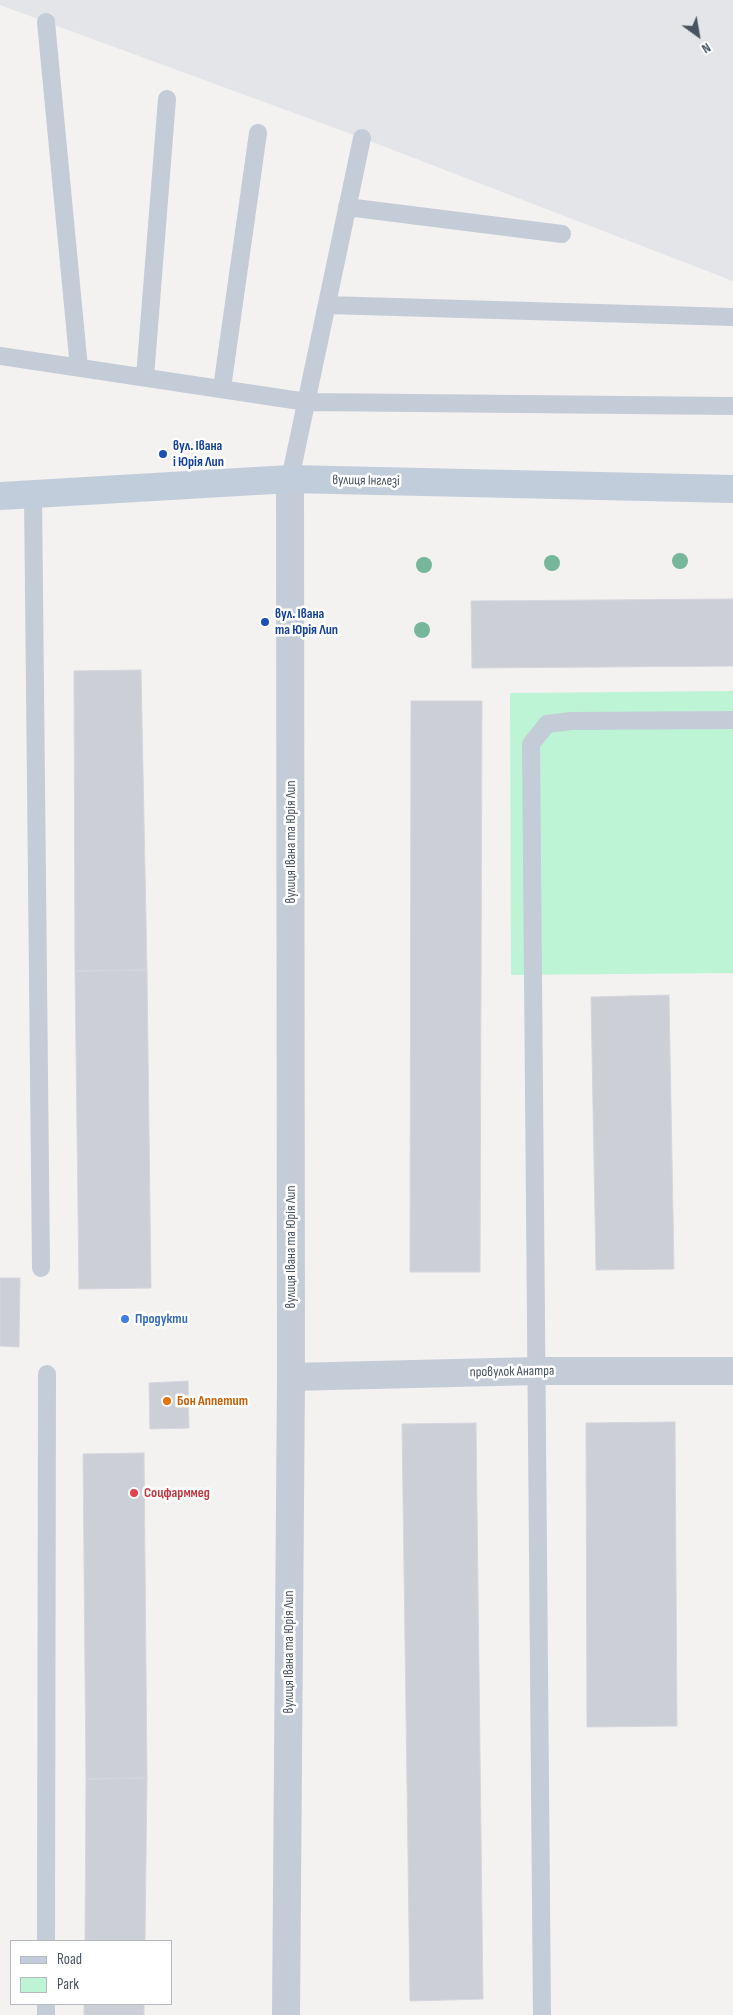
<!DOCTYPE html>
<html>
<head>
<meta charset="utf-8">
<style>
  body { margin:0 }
  #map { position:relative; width:733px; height:2015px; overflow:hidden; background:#f4f1f1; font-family:"Sofia Sans Condensed",sans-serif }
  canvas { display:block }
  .legend { position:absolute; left:10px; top:1940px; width:162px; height:65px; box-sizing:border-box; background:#fff; border:1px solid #b5bac0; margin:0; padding:6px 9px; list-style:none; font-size:15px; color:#475361 }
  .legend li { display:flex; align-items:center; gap:10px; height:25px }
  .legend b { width:25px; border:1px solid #b5bac0 }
  .north { position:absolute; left:673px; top:10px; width:50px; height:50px; -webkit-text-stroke:4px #fff; paint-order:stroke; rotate:148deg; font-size:14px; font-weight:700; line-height:20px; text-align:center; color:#475361 }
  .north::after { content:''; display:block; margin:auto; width:18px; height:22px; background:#475361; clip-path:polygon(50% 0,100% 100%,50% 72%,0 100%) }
</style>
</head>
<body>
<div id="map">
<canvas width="733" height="2015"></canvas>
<ul class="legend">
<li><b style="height:6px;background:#c2cddb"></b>Road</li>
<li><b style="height:14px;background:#bdf4d6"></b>Park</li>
</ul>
<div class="north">N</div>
</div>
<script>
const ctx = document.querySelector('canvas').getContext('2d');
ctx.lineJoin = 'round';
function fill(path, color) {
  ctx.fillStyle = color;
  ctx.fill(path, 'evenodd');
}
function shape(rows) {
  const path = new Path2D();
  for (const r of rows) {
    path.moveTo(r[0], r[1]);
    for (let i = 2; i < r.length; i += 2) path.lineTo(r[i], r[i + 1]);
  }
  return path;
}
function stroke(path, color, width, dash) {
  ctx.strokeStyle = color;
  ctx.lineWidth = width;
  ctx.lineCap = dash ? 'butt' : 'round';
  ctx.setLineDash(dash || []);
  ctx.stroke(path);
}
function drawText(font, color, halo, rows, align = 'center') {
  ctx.font = font + ' "Sofia Sans Condensed",sans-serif';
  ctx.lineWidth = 5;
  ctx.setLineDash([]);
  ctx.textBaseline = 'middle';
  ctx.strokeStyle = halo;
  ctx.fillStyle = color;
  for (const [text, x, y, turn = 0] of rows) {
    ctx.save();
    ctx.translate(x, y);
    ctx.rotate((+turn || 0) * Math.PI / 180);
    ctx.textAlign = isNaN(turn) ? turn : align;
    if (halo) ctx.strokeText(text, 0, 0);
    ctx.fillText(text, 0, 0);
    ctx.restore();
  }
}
fill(shape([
  [0,0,733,0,733,281,362,138,0,5]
]), '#e3e5e9');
fill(shape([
  [733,691,733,973,511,975,510,693]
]), '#bdf4d6');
const building = shape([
  [733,599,733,666,472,668,471,601,733,599],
  [141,670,147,970,75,971,74,671,141,670],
  [411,701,482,701,480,1272,410,1272,411,701],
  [147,970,151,1288,79,1289,75,971,147,970],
  [669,995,674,1269,596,1270,591,997,669,995],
  [0,1278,20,1278,19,1347,0,1346,0,1278],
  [188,1381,189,1428,150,1429,149,1383,188,1381],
  [675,1422,677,1726,587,1727,586,1423,675,1422],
  [476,1423,483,1999,410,2001,402,1424,476,1423],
  [144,1453,147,1778,86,1779,83,1454,144,1453],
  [147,1778,145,1941,85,1941,86,1779,147,1778],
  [84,2004,144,2004,144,2015,84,2015,84,2004]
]);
fill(building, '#cdcfd7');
stroke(building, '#d5d6dd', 1);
stroke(shape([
  [46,22,79,368],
  [347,207,562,234],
  [327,305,733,317],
  [0,356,307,402,733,406],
  [145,377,167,99],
  [222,388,258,133],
  [290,479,362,138],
  [33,494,41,1268],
  [46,1941,47,1374],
  [46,2015,46,2004],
  [542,2015,531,744,547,724,571,721,733,720]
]), '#c4ccd7', 18);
stroke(shape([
  [291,1377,537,1371,733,1371]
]), '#c4ccd7', 28);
stroke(shape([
  [286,2015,291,1377,290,479]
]), '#c4ccd7', 28);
stroke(shape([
  [0,496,290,479,733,489]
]), '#c2cddb', 28);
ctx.fillStyle = '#76b69a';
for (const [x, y] of [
  [680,561],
  [552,563],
  [424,565],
  [422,630]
]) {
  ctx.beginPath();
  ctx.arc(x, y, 8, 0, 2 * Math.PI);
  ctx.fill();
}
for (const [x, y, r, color] of [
  [163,454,5,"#1a4fb4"],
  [265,622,5,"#1a4fb4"],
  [125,1319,5,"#3f7fe0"],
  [167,1401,5,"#e8710a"],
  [134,1493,5,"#e0444e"]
]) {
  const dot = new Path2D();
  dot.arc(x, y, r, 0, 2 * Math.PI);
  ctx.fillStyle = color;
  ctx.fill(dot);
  stroke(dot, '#fff', 2);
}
drawText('bold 14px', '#164399', '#fff', [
  ["вул. Івана",173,446],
  ["і Юрія Лип",173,462],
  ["вул. Івана",275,614],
  ["та Юрія Лип",275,630]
], 'left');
drawText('14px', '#475361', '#fff', [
  ["вулиця Інглезі",366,481,1],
  ["вулиця Івана та Юрія Лип",291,842,-90],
  ["вулиця Івана та Юрія Лип",291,1247,-90],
  ["провулок Анатра",512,1372,-1],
  ["вулиця Івана та Юрія Лип",289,1652,-90]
]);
drawText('bold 14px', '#366cbe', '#fff', [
  ["Продукти",135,1319]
], 'left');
drawText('bold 14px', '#c56008', '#fff', [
  ["Бон Аппетит",177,1401]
], 'left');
drawText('bold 14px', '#be3a42', '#fff', [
  ["Соцфарммед",144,1493]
], 'left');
</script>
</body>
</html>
